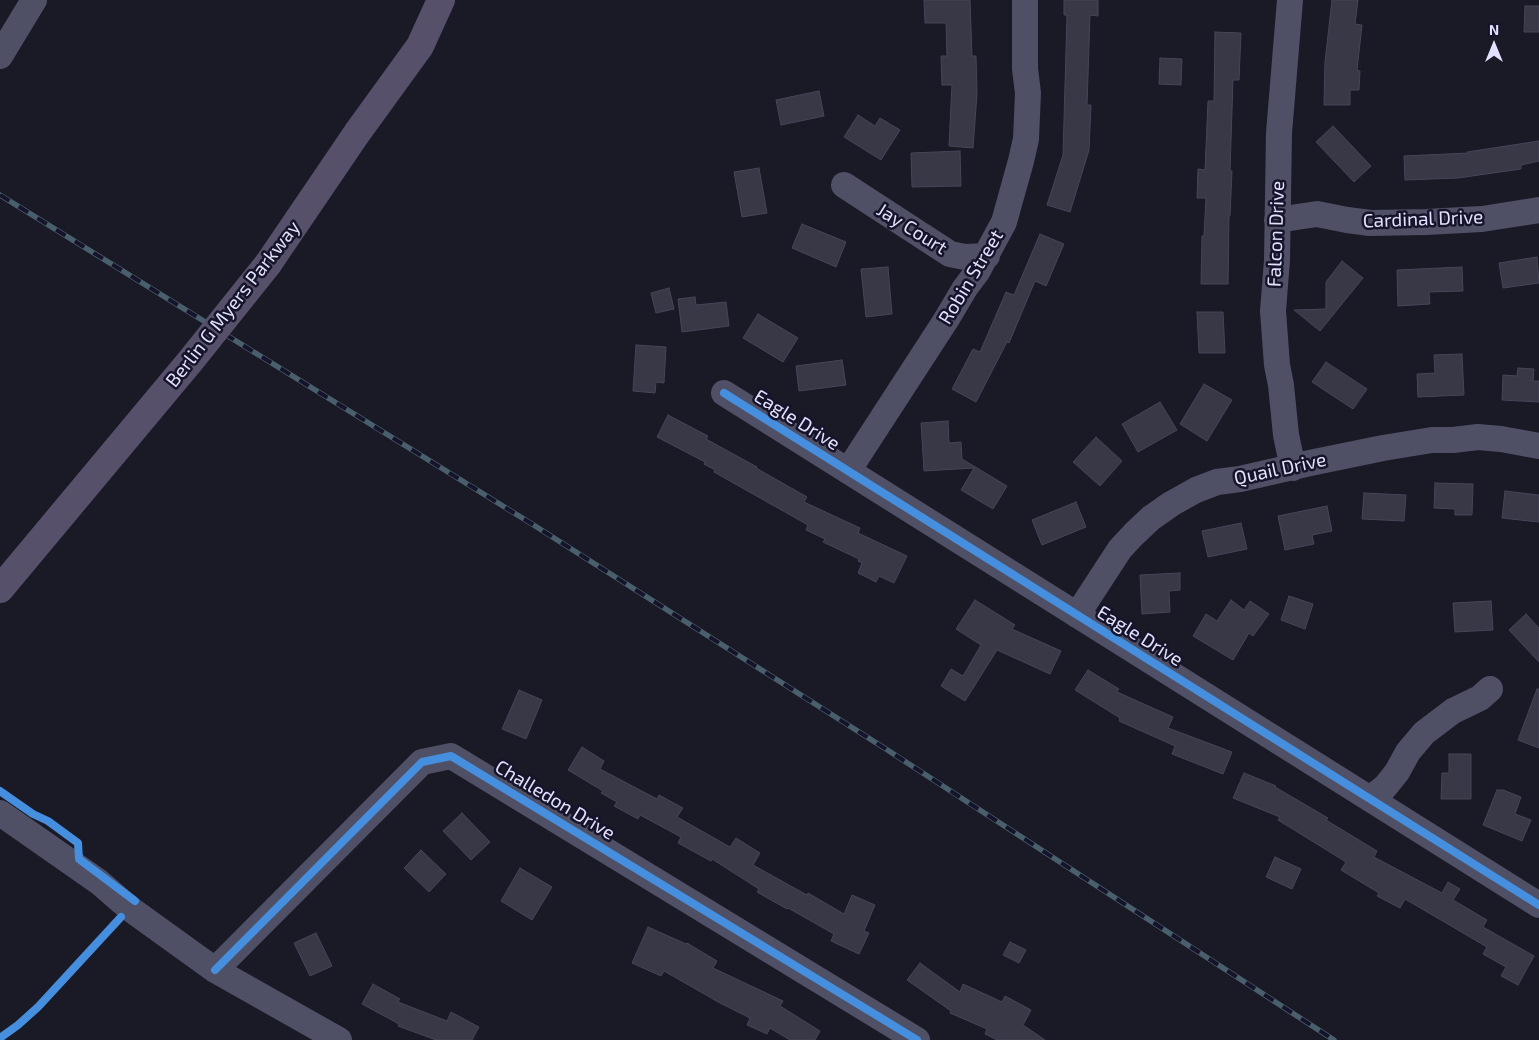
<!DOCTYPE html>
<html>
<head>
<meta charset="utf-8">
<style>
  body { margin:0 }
  #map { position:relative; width:1539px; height:1040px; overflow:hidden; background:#1a1926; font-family:"Exo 2",sans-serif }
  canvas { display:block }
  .north { position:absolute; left:1469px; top:20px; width:50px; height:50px; -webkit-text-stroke:4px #16142b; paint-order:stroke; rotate:0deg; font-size:14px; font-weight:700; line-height:20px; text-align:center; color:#e1e0fd }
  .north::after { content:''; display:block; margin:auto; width:18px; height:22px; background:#e1e0fd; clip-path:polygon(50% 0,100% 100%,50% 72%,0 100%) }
</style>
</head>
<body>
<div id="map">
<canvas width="1539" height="1040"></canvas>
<div class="north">N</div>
</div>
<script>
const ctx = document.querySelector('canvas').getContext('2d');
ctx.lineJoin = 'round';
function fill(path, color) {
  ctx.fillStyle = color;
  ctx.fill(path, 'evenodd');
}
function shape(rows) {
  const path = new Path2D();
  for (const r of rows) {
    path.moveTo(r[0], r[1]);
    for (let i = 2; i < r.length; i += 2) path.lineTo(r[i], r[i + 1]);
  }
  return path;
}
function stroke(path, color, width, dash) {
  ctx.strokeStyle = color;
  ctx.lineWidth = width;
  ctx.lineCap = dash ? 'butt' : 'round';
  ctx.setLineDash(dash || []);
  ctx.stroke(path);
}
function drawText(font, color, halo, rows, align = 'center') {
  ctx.font = font + ' "Exo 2",sans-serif';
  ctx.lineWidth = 5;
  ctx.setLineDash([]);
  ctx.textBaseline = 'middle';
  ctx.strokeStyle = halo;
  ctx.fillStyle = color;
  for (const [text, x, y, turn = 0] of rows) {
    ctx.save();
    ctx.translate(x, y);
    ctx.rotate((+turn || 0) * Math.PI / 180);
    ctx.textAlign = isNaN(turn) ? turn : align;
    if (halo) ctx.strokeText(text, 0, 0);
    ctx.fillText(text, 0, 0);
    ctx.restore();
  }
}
const building = shape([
  [924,0,970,0,972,56,976,56,977,94,973,148,949,146,952,85,942,85,941,56,947,56,946,23,925,23,924,0],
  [1064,0,1098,0,1098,16,1090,15,1087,105,1091,105,1089,150,1070,212,1047,205,1063,155,1067,15,1064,15,1064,0],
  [1332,0,1358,0,1355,24,1362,25,1357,70,1360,71,1359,90,1350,90,1350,105,1324,105,1325,62,1332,0],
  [1525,6,1539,6,1539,32,1524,32,1525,6],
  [1215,32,1241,33,1239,80,1233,80,1230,171,1232,171,1230,216,1229,216,1228,284,1201,284,1202,236,1204,236,1206,198,1197,198,1198,169,1205,170,1208,101,1214,101,1215,32],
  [1160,58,1182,59,1181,85,1159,84,1160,58],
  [819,91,824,116,781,125,776,100,819,91],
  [858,115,875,126,880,118,900,130,881,160,844,137,858,115],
  [1333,126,1371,166,1354,182,1316,142,1333,126],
  [1539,141,1539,161,1521,165,1521,169,1458,178,1405,180,1404,156,1468,153,1467,152,1539,141],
  [960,151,961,186,912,187,911,153,960,151],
  [759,168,767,213,742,217,734,172,759,168],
  [802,224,846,242,836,267,792,248,802,224],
  [1040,234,1064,244,1046,286,1035,281,1009,343,1007,342,976,402,952,389,973,349,980,352,1006,292,1014,295,1040,234],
  [1537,257,1539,283,1503,288,1499,263,1537,257],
  [1342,261,1363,278,1320,331,1294,310,1326,309,1326,282,1342,261],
  [888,267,892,314,866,317,861,269,888,267],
  [1462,267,1463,291,1429,292,1430,304,1398,306,1397,270,1462,267],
  [669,288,674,309,656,313,651,293,669,288],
  [695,297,696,305,726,302,729,326,682,332,678,299,695,297],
  [1197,312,1223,312,1225,353,1199,353,1197,312],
  [758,314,798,338,783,362,743,338,758,314],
  [636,345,666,347,664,383,656,382,655,393,633,391,636,345],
  [1462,354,1464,395,1418,397,1417,374,1435,373,1434,355,1462,354],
  [842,360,846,385,799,391,796,366,842,360],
  [1326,362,1367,389,1353,409,1312,382,1326,362],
  [1518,368,1534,369,1533,381,1539,381,1539,402,1502,400,1503,375,1517,376,1518,368],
  [1204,384,1232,400,1207,441,1180,424,1204,384],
  [1160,402,1177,430,1138,452,1122,424,1160,402],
  [668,415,708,436,706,439,757,467,756,468,807,497,804,502,860,528,858,533,907,556,894,583,879,576,876,582,858,573,862,563,858,561,859,559,823,542,825,539,806,530,808,525,714,472,715,470,704,464,705,462,657,437,668,415],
  [948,421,949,443,961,442,962,459,1007,486,993,509,961,490,974,468,924,471,921,423,948,421],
  [1096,437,1122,461,1100,486,1073,462,1096,437],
  [1435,483,1473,484,1472,515,1455,515,1455,509,1434,508,1435,483],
  [1505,491,1539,495,1539,522,1502,518,1505,491],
  [1364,493,1406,495,1404,521,1362,519,1364,493],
  [1076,502,1086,527,1042,545,1032,520,1076,502],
  [1327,506,1332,531,1312,535,1314,544,1285,550,1278,516,1327,506],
  [1241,523,1247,549,1208,557,1202,531,1241,523],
  [1180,573,1180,590,1169,591,1170,612,1142,614,1140,575,1180,573],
  [1289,596,1313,604,1305,629,1281,620,1289,596],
  [975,600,1015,625,1012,629,1061,651,1050,674,997,650,965,701,941,686,951,669,963,676,981,645,956,629,975,600],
  [1231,600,1244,610,1250,601,1269,614,1253,636,1249,633,1233,660,1193,636,1206,614,1217,621,1231,600],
  [1491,601,1493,630,1455,632,1453,603,1491,601],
  [1526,614,1539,628,1539,662,1509,630,1526,614],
  [1088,670,1119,689,1117,692,1173,717,1168,728,1232,752,1223,774,1172,754,1175,746,1119,721,1120,718,1075,690,1088,670],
  [1537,689,1539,689,1539,748,1518,740,1537,689],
  [519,690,542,700,526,739,502,729,519,690],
  [582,747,604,761,600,769,657,799,659,795,683,808,677,817,730,847,736,838,760,853,753,865,807,895,808,893,844,914,852,895,875,905,864,931,869,933,859,954,831,941,834,934,788,908,787,909,757,892,759,889,712,859,711,861,678,843,681,837,640,815,638,819,614,806,617,802,601,793,603,791,568,770,582,747],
  [1449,754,1471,754,1471,799,1441,799,1442,773,1449,773,1449,754],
  [1244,773,1276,786,1275,787,1328,818,1326,820,1377,851,1374,857,1442,893,1448,882,1460,889,1453,900,1487,920,1483,927,1534,956,1518,985,1501,976,1506,967,1483,954,1487,947,1405,899,1400,908,1377,896,1379,893,1341,870,1346,862,1278,820,1280,817,1233,798,1244,773],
  [1497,790,1503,790,1521,797,1515,814,1531,820,1522,841,1483,825,1497,790],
  [462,813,490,842,471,860,443,831,462,813],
  [421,850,446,874,429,892,404,868,421,850],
  [1275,857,1301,869,1292,889,1266,877,1275,857],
  [520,868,552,887,532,920,501,901,520,868],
  [648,927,686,944,687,943,717,961,713,968,783,1001,780,1006,820,1031,815,1040,790,1040,770,1028,767,1034,747,1025,750,1018,720,1003,664,971,661,976,632,963,648,927],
  [316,933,332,966,310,976,294,943,316,933],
  [1010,942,1026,950,1019,963,1003,955,1010,942],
  [920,963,960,992,963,984,1002,1002,1005,996,1031,1010,1023,1025,1045,1040,997,1040,985,1034,987,1029,950,1013,951,1011,907,980,920,963],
  [373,984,400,999,398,1002,447,1021,451,1012,479,1027,472,1040,436,1040,398,1026,399,1024,362,1004,373,984]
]);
fill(building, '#393847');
stroke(building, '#474558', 1);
stroke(shape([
  [1290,0,1279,133,1277,260,1273,311,1277,365,1281,385,1286,435,1293,468],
  [0,56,34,0],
  [844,185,950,254,965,257,987,256],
  [1277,220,1317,214,1347,220,1370,223,1426,222,1482,219,1539,210],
  [724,393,1539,905],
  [848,471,946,320,965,288,977,272,1004,222,1021,161,1026,139,1028,93,1025,69,1025,0],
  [1077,615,1120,549,1134,534,1151,518,1171,504,1196,490,1217,482,1240,479,1310,463,1383,448,1432,440,1453,440,1478,437,1501,439,1539,446],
  [1370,799,1385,787,1397,772,1408,752,1424,733,1453,711,1480,698,1490,689],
  [0,813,99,882,129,908,215,970,339,1040],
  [215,970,422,762,451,756,917,1040]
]), '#4f5065', 26);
stroke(shape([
  [268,264,357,133,420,46,441,0]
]), '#56506a', 28);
const rail = shape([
  [0,195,532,524,889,751,1334,1040]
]);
stroke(rail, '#495f6c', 5.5);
stroke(rail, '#16142b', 4, [11]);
stroke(shape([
  [0,589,192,359,268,264]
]), '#56506a', 28);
stroke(shape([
  [724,393,1539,905],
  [0,791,33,814,48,821,78,843,79,859,135,901],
  [215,970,422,762,451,756,917,1040],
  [0,1038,18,1025,38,1007,121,917]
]), '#468fdf', 8);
drawText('19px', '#e1e0fd', '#16142b', [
  ["Cardinal Drive",1423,219,-2],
  ["Jay Court",912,229,32],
  ["Falcon Drive",1276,234,-88],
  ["Robin Street",971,277,-59],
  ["Berlin G Myers Parkway",233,304,-52],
  ["Eagle Drive",797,420,32],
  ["Quail Drive",1280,469,-12],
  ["Eagle Drive",1140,636,32],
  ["Challedon Drive",555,800,31]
]);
</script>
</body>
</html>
